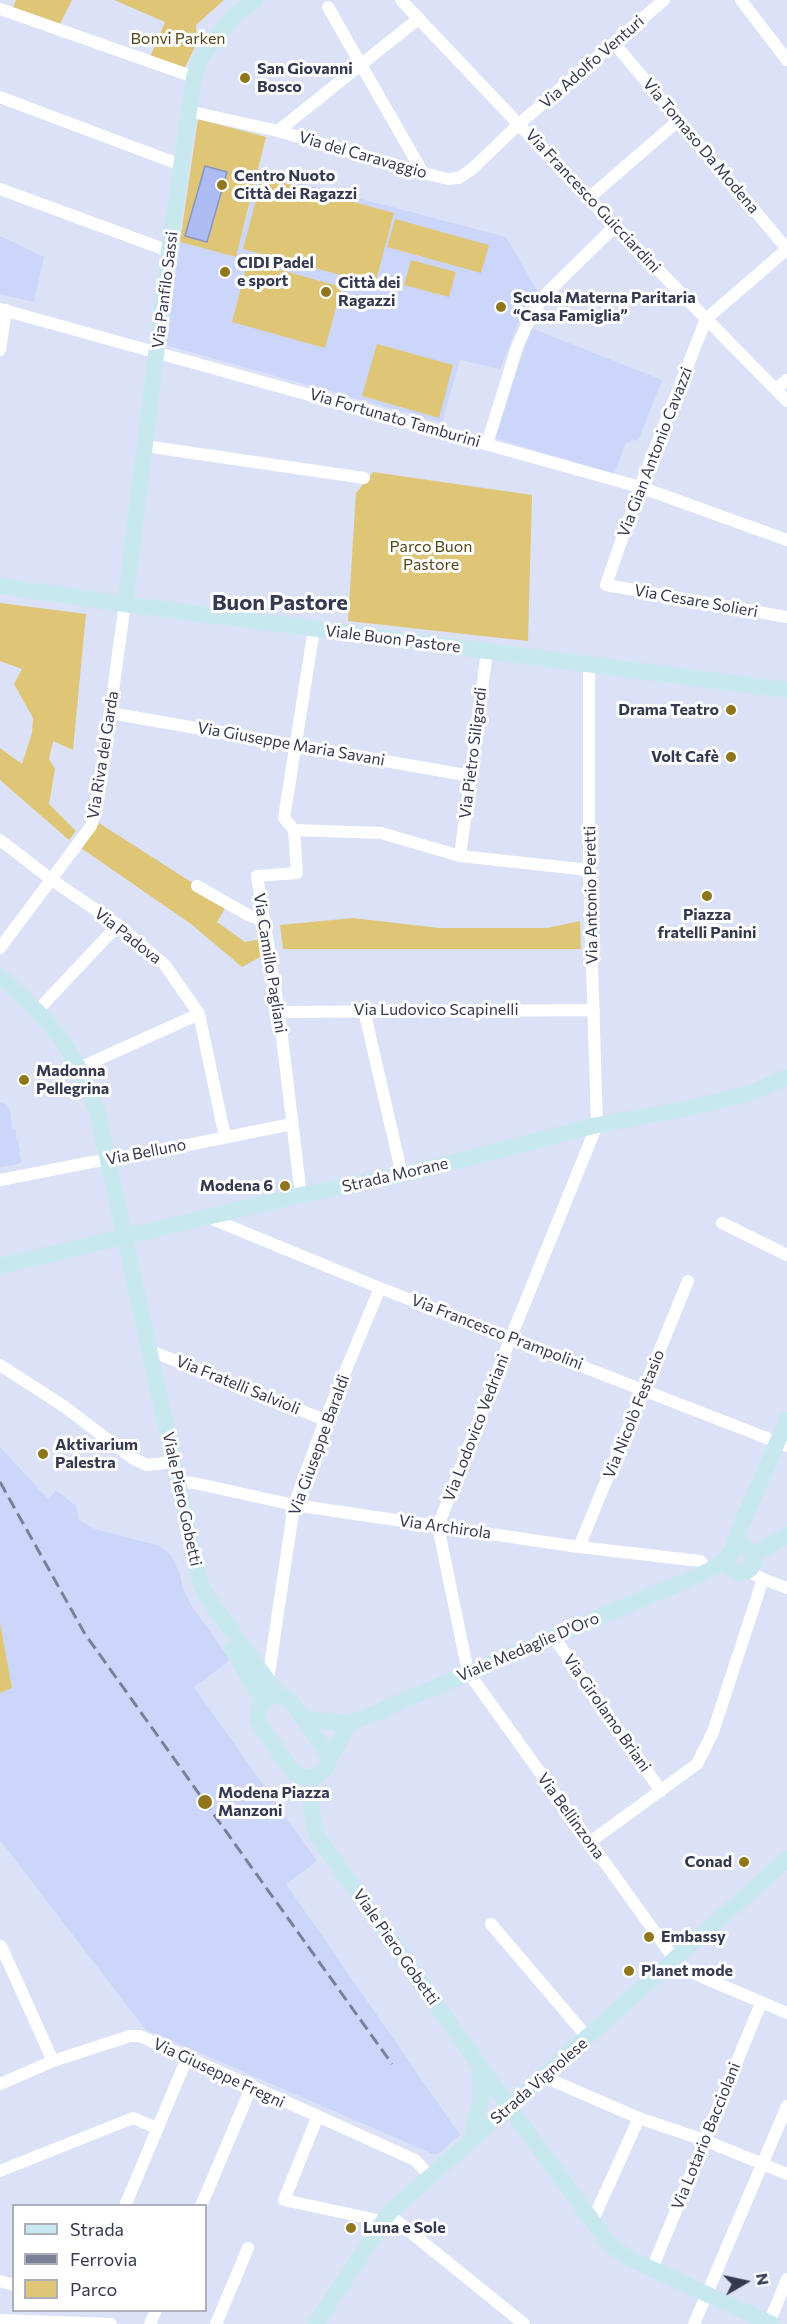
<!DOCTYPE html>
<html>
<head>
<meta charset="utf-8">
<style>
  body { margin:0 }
  #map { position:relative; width:787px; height:2324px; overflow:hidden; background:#dbe1f7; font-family:Commissioner,sans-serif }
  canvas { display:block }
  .legend { position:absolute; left:12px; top:2204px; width:195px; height:108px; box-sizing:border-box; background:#fff; border:2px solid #aeb0b9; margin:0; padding:8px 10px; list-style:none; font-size:18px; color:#353a50 }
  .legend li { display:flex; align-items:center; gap:12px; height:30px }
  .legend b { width:30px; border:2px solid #aeb0b9 }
  .north { position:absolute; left:715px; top:2252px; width:60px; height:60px; -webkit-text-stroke:4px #fff; paint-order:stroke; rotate:81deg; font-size:16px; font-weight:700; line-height:24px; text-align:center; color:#353a50 }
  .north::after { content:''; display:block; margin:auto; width:21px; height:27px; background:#353a50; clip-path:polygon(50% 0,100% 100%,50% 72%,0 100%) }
</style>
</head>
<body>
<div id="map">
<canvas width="787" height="2324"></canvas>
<ul class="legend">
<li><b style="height:8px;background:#c7e8ee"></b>Strada</li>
<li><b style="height:8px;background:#7b8096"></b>Ferrovia</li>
<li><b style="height:16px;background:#dfc677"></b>Parco</li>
</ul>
<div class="north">N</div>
</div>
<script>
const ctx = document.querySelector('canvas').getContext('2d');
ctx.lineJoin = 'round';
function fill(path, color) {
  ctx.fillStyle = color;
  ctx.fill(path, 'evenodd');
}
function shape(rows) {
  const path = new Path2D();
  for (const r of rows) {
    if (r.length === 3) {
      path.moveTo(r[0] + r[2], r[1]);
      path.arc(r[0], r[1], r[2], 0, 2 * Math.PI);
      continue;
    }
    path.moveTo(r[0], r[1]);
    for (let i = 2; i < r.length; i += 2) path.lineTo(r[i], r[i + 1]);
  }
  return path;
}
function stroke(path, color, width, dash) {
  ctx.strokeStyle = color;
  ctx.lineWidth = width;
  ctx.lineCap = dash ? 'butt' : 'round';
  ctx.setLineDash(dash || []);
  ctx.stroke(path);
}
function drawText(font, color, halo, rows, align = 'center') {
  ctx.font = font + ' Commissioner,sans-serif';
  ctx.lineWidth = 6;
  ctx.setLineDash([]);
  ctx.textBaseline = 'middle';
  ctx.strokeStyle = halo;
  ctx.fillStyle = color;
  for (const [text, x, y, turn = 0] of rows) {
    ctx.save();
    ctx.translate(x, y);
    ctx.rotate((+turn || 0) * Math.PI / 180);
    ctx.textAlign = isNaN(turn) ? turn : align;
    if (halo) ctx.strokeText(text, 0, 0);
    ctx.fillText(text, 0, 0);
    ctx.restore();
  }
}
fill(shape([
  [259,172,506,237,537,290,518,323,500,369,460,360,442,423,166,345,180,242,236,257],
  [0,236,44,257,34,302,0,294],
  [531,328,662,380,638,441,632,439,630,443,626,442,614,474,495,438],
  [0,1102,6,1104,10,1110,12,1129,16,1130,16,1140,18,1140,21,1162,15,1165,0,1167],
  [0,1447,49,1500,56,1490,76,1506,79,1520,95,1529,160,1546,171,1555,180,1574,183,1589,191,1605,230,1660,194,1687,317,1861,286,1884,460,2135,438,2154,433,2154,145,2029,0,1840,0,1693,12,1687,0,1622]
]), '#cbd6fa');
fill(shape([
  [16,0,72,0,60,24,13,8],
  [114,0,224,0,196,25,197,43,184,69,150,57,165,22],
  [198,119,266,137,236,257,180,242],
  [262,177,394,213,375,284,243,249],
  [395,219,489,245,481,273,387,247],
  [411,260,456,272,449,297,404,285],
  [248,261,342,287,325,348,232,322],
  [377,344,453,365,439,418,362,396],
  [373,472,532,495,528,641,348,621,356,493],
  [0,603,86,614,73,750,53,741,49,759,55,769,49,804,76,831,69,840,0,780,0,748,22,764,32,733,33,718,14,684,22,669,0,661],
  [99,823,227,905,217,922,245,942,261,939,267,953,242,967,191,924,81,848],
  [353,918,439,928,547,928,580,921,581,949,283,949,280,925],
  [0,1622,12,1688,0,1693]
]), '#dfc677');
const water = shape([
  [205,166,227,172,207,242,185,236,205,166]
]);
fill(water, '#adbcf3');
stroke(water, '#8995c2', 1.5);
stroke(shape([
  [401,0,615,226,787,401],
  [741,0,787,60],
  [328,7,423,173],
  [0,9,194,77],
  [614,43,787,249],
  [0,97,181,165],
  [188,111,278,131,423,173,448,179,459,178,472,169,520,123,664,0],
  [278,131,418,19],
  [0,189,169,251],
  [590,197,679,120],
  [787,249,706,319,640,487,606,585,787,617],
  [0,309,640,487,787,540],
  [0,350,6,310],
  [776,389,787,380],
  [487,444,517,347,531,316,545,295,615,226],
  [145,446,364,478],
  [589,664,589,870,597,1125,511,1337,438,1526,468,1672,590,1842,675,1960,688,1971,787,2013],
  [110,713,471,776],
  [294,830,381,833,460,856,589,870],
  [0,840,52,880,118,925,165,965,199,1014,225,1137],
  [460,856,487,651],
  [197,886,248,915,264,921],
  [0,948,91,826,97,805,125,604],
  [364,1010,402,1175],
  [37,1011,118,925],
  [279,1012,594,1010],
  [79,1068,199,1014],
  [0,1180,97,1161,108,1161,292,1124],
  [301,1195,279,1012,257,876,297,873,294,830,284,818,314,629],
  [207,1217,380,1288,787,1446],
  [722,1223,787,1255],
  [151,1351,325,1420],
  [0,1365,62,1405,132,1458,147,1465,164,1463],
  [179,1482,194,1483,294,1505,579,1547,700,1561,708,1571],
  [579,1547,688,1281],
  [748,1571,763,1579,787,1588],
  [553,1636,661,1791],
  [268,1680,294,1505,325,1420,380,1288],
  [590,1842,697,1764,713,1732,763,1579],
  [491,1924,588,2038],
  [1,1946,53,2061],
  [544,2077,639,2118,704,2140,787,2174],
  [0,2084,53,2061,130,2036,140,2036,415,2160,430,2176],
  [317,2118,284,2200,382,2221],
  [0,2171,133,2118,157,2128],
  [125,2206,187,2058],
  [201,2206,251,2088],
  [388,2214,524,2324],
  [592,2222,639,2118],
  [652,2269,761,2003],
  [0,2281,14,2285],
  [0,2320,111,2324],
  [769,2323,787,2279],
  [150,2324,156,2310],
  [216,2324,248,2248],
  [694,2324,787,2106]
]), '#fff', 12);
stroke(shape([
  [0,586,125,604,787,690],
  [125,604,169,251,194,77,201,58,217,35,235,15,255,0],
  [0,976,37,1011,60,1037,79,1068,97,1110,200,1582,207,1597,279,1696],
  [0,1266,301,1195,402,1175,597,1125,695,1107,753,1092,787,1077],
  [741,1560,13],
  [733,1551,734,1542,787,1420],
  [754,1559,763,1549,787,1535],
  [232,1648,263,1702],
  [279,1696,286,1698,293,1704,329,1756,327,1767,315,1777,302,1777,292,1771,257,1720,260,1706,270,1697,279,1696],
  [302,1718,349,1724,708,1571,729,1558],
  [329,1756,333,1753,349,1724],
  [309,1778,312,1813,317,1836,509,2107,608,2242,626,2257,772,2324],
  [474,2136,473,2127,481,2101,480,2067],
  [316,2324,388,2214,787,1859]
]), '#c7e8ee', 16);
stroke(shape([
  [0,1482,85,1634,392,2064]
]), '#7b8096', 3, [12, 6]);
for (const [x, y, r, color] of [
  [245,78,6,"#8f761b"],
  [222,185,6,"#8f761b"],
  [225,272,6,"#8f761b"],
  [326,292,6,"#8f761b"],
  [501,307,6,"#8f761b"],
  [731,710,6,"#8f761b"],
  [731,757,6,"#8f761b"],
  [707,896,6,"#8f761b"],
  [24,1080,6,"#8f761b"],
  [285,1186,6,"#8f761b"],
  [43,1454,6,"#8f761b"],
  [205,1802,8,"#8f761b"],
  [744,1862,6,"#8f761b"],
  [649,1937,6,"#8f761b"],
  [629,1971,6,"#8f761b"],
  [351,2228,6,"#8f761b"]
]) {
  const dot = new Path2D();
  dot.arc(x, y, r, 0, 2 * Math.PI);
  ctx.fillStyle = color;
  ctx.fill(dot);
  stroke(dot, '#fff', 2);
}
drawText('16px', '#56481b', '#fff', [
  ["Bonvi Parken",178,39],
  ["Parco Buon",431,547],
  ["Pastore",431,565]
]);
drawText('16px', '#353a50', '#fff', [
  ["Via Adolfo Venturi",592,62,-41],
  ["Via Tomaso Da Modena",701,146,50],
  ["Via del Caravaggio",363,155,16],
  ["Via Francesco Guicciardini",593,201,47],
  ["Via Panfilo Sassi",165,290,-83],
  ["Via Fortunato Tamburini",395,418,16],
  ["Via Gian Antonio Cavazzi",655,452,-69],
  ["Via Cesare Solieri",696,601,10],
  ["Viale Buon Pastore",393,639,7],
  ["Via Giuseppe Maria Savani",291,744,10],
  ["Via Pietro Siligardi",473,753,-83],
  ["Via Riva del Garda",103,755,-81],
  ["Via Antonio Peretti",591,895,-91],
  ["Via Padova",128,936,38],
  ["Via Camillo Pagliani",270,963,81],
  ["Via Ludovico Scapinelli",436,1010],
  ["Via Belluno",146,1152,-11],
  ["Strada Morane",395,1175,-13],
  ["Via Francesco Prampolini",497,1332,21],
  ["Via Fratelli Salvioli",238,1385,22],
  ["Via Nicolò Festasio",634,1414,-68],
  ["Via Lodovico Vedriani",476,1428,-69],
  ["Via Giuseppe Baraldi",319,1445,-70],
  ["Viale Piero Gobetti",182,1499,78],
  ["Via Archirola",445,1527,8],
  ["Viale Medaglie D'Oro",528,1647,-23],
  ["Via Girolamo Briani",607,1713,55],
  ["Via Bellinzona",571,1816,54],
  ["Viale Piero Gobetti",396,1947,55],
  ["Via Giuseppe Fregni",219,2073,25],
  ["Strada Vignolese",539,2081,-41],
  ["Via Lotario Bacciolani",706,2136,-68]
]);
drawText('bold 16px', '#353a50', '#fff', [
  ["San Giovanni",257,69],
  ["Bosco",257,87],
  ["Centro Nuoto",234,176],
  ["Città dei Ragazzi",234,194],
  ["CIDI Padel",237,263],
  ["e sport",237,281],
  ["Città dei",338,283],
  ["Ragazzi",338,301],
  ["Scuola Materna Paritaria",513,298],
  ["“Casa Famiglia”",513,316],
  ["Drama Teatro",719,710,"right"],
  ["Volt Cafè",719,757,"right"],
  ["Piazza",707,915,"center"],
  ["fratelli Panini",707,933,"center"],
  ["Madonna",36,1071],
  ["Pellegrina",36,1089],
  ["Modena 6",273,1186,"right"],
  ["Aktivarium",55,1445],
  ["Palestra",55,1463],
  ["Modena Piazza",218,1793],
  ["Manzoni",218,1811],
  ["Conad",732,1862,"right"],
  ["Embassy",661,1937],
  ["Planet mode",641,1971],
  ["Luna e Sole",363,2228]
], 'left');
drawText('bold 22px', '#353a50', '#fff', [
  ["Buon Pastore",280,603]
]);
</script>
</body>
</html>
